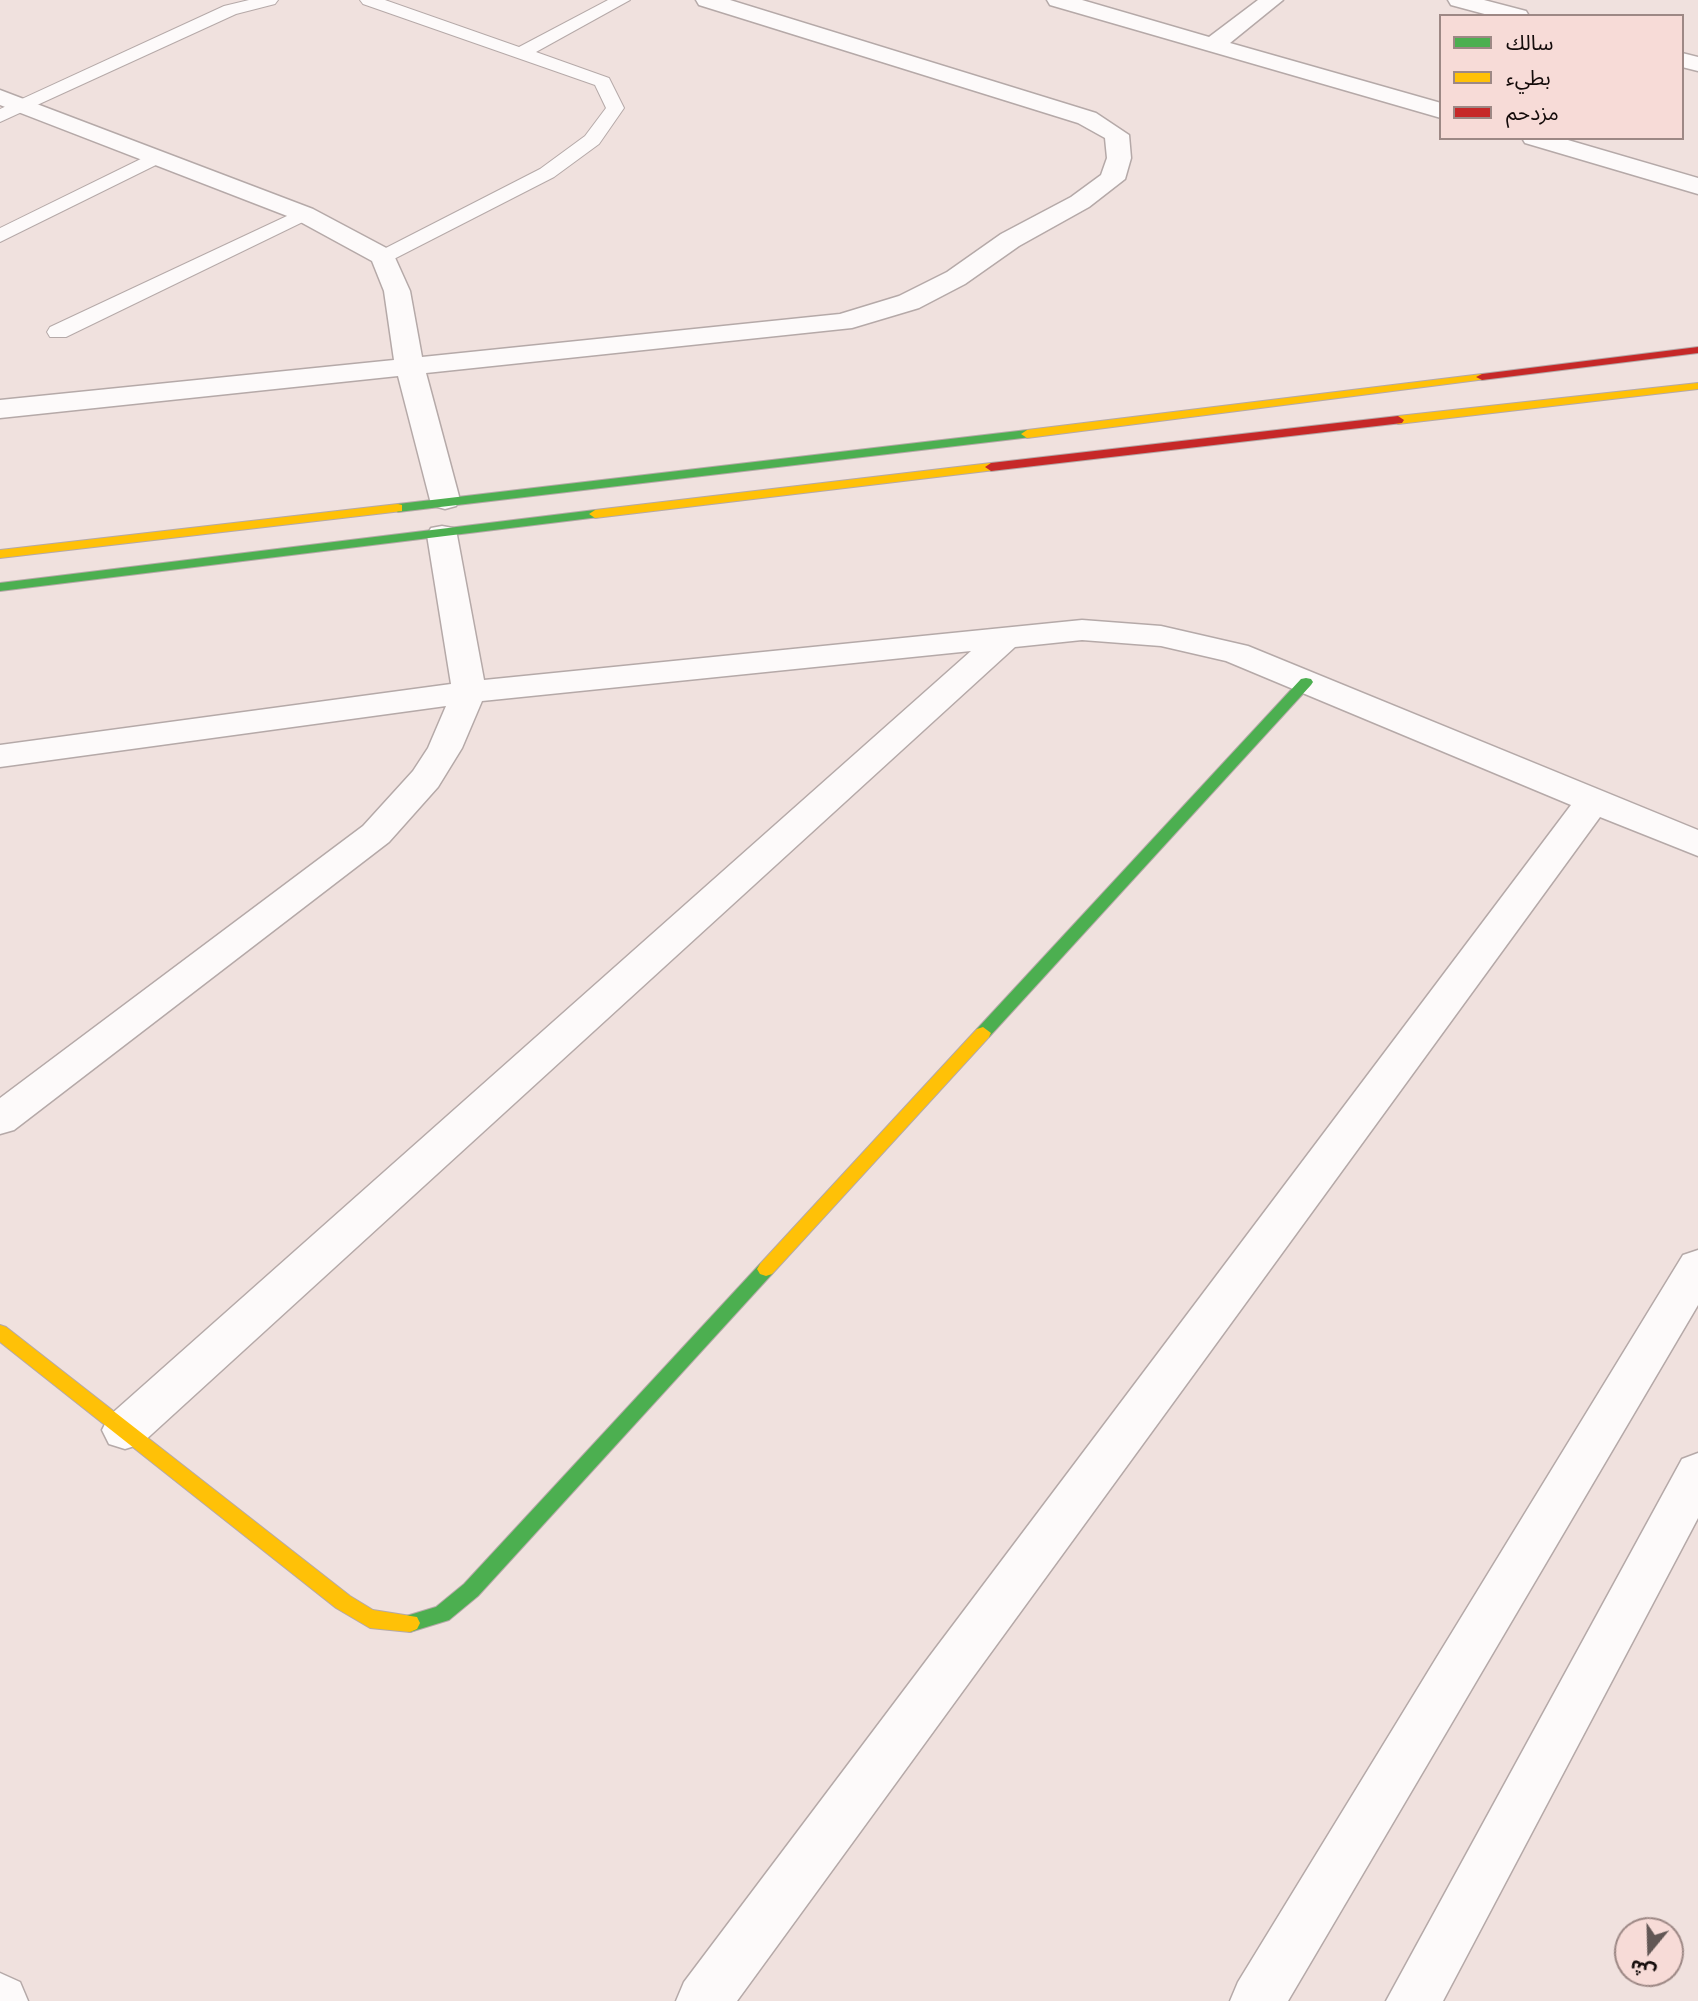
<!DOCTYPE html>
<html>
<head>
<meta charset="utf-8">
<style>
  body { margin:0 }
  #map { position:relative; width:1698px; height:2001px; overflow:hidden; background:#f0e1de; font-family:"Open Sans","Noto Sans Arabic",sans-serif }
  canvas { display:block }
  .legend { position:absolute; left:1439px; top:14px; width:245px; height:126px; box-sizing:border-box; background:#f7dbd7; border:2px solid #9d8885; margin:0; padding:9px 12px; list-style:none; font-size:21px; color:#150c0b }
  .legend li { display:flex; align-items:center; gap:14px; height:35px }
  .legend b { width:35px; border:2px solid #9d8885 }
  .north { position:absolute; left:1614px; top:1917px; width:70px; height:70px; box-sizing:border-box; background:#f7dbd7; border:2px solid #9d8885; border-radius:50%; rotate:199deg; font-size:19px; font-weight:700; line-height:28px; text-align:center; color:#150c0b }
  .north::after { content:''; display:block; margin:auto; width:24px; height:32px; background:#625755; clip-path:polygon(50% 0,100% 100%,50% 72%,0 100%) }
</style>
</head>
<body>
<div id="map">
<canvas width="1698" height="2001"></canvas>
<ul class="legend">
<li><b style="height:9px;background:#4caf50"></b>سالك</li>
<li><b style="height:9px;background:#ffc107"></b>بطيء</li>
<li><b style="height:9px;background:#c62828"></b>مزدحم</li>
</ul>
<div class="north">ش</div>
</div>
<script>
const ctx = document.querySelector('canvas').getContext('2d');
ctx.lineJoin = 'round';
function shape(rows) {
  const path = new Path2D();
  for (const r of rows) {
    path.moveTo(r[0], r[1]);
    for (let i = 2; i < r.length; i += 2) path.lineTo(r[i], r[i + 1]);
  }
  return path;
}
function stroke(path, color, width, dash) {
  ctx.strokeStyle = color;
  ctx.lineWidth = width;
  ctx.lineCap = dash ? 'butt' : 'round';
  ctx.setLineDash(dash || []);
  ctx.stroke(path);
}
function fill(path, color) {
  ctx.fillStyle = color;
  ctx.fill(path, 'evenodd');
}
const lane = shape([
  [249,0,278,0,275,4,236,14,0,122,0,109,224,6,249,0],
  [360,0,385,0,519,47,608,0,630,0,536,52,609,78,624,108,599,144,554,177,390,261,376,261,373,257,376,253,540,169,585,136,606,108,595,85,363,4,360,0],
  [155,152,165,158,162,162,0,242,0,228,155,152],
  [304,208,314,214,311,218,66,337,50,337,47,332,50,327,304,208]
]);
const street = shape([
  [696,0,730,0,1096,113,1129,135,1131,158,1125,179,1089,207,1019,246,965,284,919,308,852,328,426,373,460,500,456,506,445,509,434,506,430,500,398,376,0,418,0,400,394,360,384,291,372,261,295,219,0,105,0,90,313,209,392,251,410,291,422,357,840,314,899,296,947,272,1001,234,1071,197,1101,175,1107,158,1105,138,1078,123,699,5,696,0],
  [1047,0,1082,0,1209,37,1258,0,1283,0,1230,43,1441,103,1441,118,1050,5,1047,0],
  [1448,0,1484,0,1526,11,1529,16,1492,16,1451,5,1448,0],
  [1682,53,1698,57,1698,71,1682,67,1682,53],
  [1522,138,1561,138,1698,178,1698,194,1525,143,1522,138],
  [442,526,453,528,457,535,484,680,1082,620,1161,626,1248,646,1698,830,1698,856,1600,817,737,2001,676,2001,684,1982,1571,805,1226,661,1161,646,1082,640,1015,647,141,1444,125,1449,109,1444,102,1430,109,1416,971,651,482,701,462,748,438,787,389,842,14,1130,0,1134,0,1098,363,826,413,771,428,748,446,706,0,767,0,745,451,684,427,535,431,528,442,526],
  [1698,1250,1698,1305,1288,2001,1230,2001,1238,1982,1683,1255,1698,1250],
  [1698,1453,1698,1518,1443,2001,1386,2001,1682,1459,1698,1453],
  [0,1973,20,1982,28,2001,0,2001,0,1973]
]);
const fast = shape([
  [1027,430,1031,431,1031,437,398,512,392,508,398,504,1027,430],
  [595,510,599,511,599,517,0,591,0,583,595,510],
  [1306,678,1311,679,1313,682,1311,685,989,1037,977,1037,975,1033,977,1029,1301,679,1306,678],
  [766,1262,772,1264,775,1269,772,1274,478,1596,449,1620,410,1632,403,1629,400,1623,403,1617,436,1607,464,1584,760,1264,766,1262]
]);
const slow = shape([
  [1482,374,1486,375,1486,379,1027,438,1021,434,1027,430,1482,374],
  [1698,383,1698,389,1398,424,1392,420,1398,416,1698,383],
  [991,463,997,467,995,470,595,518,589,514,595,510,991,463],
  [398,504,402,505,402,511,0,558,0,550,398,504],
  [983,1027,991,1033,989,1037,772,1274,766,1276,760,1274,757,1269,760,1264,977,1029,983,1027],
  [0,1325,6,1327,350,1596,373,1610,417,1617,420,1623,417,1629,410,1632,370,1628,336,1608,0,1342,0,1325]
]);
const jam = shape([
  [1698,347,1698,353,1482,380,1476,377,1482,374,1698,347],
  [1398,416,1404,420,1402,423,991,471,985,467,991,463,1398,416]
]);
stroke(lane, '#b5a9a8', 2);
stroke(street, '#b5a9a8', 3);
stroke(fast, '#b5a9a8', 2);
stroke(slow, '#b5a9a8', 2);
stroke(jam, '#b5a9a8', 2);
fill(lane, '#fdfafa');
fill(street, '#fdfafa');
fill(fast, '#4caf50');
fill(slow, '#ffc107');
fill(jam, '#c62828');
</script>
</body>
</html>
